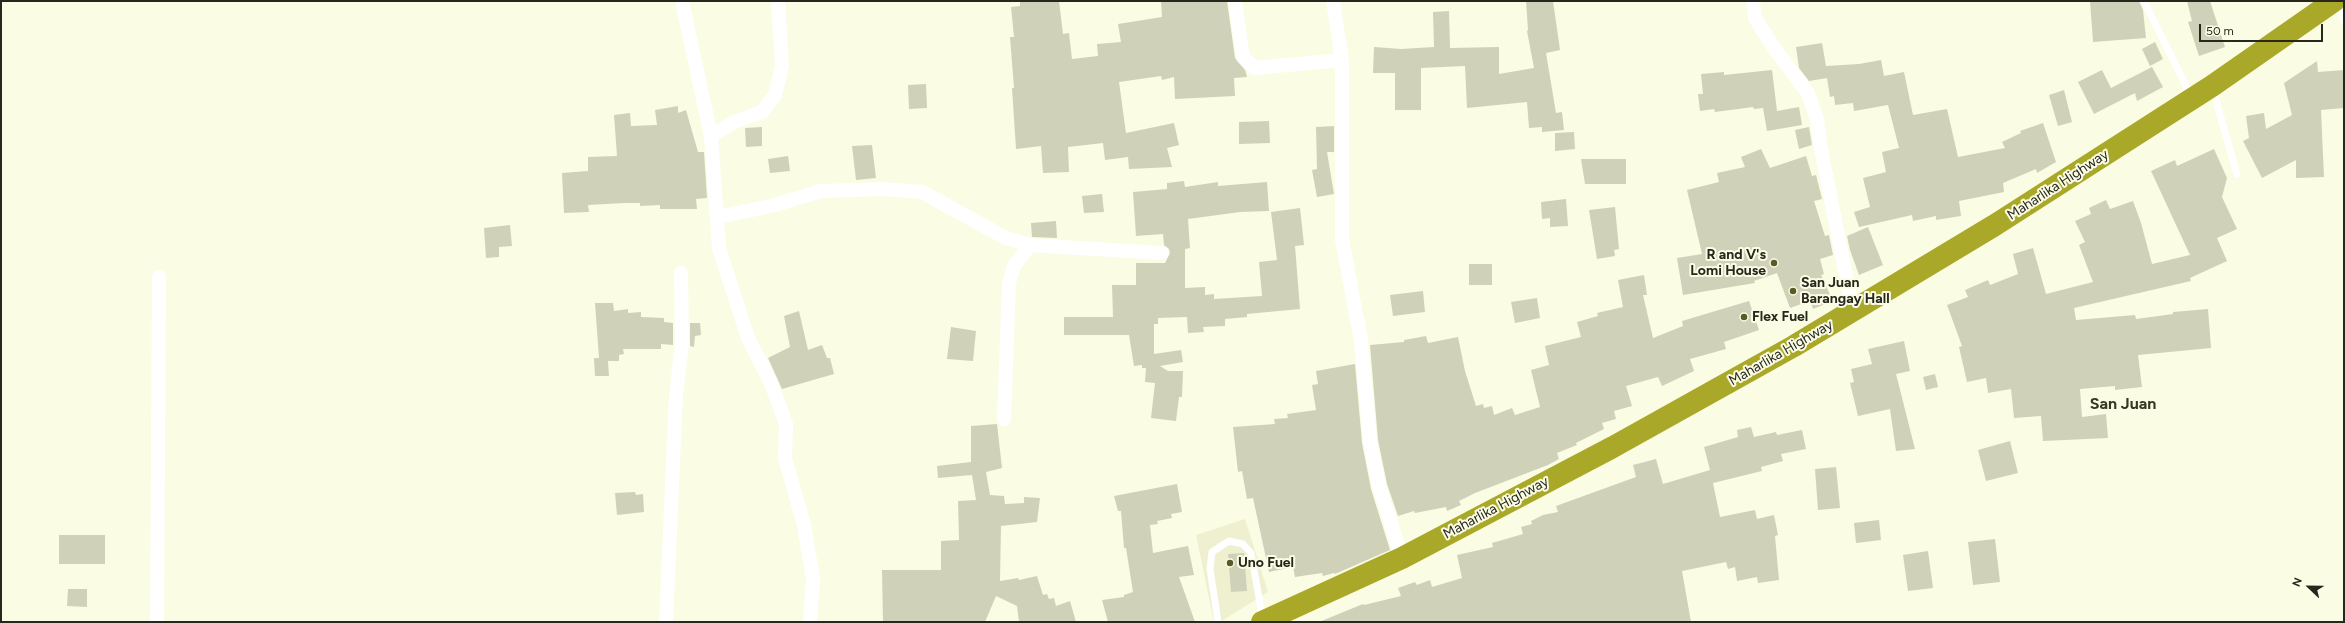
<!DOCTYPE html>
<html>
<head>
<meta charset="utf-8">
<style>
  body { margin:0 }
  #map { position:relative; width:2345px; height:623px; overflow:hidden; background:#fbfce4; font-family:Figtree,sans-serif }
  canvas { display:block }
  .frame { position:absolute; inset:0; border:2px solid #27271e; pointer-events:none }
  .north { position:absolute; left:2289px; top:567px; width:40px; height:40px; -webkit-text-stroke:3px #fbfce4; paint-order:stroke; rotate:292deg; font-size:11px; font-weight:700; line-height:16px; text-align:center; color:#27271e }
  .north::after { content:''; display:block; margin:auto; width:14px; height:18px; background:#27271e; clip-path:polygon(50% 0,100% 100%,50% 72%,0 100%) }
  .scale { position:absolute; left:2199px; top:24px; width:124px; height:18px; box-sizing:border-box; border:2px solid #27271e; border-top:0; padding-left:5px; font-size:12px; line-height:14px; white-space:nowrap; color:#27271e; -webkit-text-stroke:3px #fbfce4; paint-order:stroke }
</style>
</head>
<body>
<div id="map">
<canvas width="2345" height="623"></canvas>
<div class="frame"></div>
<div class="north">N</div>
<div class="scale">50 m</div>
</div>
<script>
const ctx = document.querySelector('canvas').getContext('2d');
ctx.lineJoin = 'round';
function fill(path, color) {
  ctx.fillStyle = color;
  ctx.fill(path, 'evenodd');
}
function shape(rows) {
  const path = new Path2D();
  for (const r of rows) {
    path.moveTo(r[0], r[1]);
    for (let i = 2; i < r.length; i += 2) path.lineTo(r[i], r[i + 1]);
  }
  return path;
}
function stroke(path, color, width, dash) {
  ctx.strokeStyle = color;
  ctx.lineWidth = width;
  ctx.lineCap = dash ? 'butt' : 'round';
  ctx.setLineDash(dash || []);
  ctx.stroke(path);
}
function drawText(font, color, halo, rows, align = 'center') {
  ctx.font = font + ' Figtree,sans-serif';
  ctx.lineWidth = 4;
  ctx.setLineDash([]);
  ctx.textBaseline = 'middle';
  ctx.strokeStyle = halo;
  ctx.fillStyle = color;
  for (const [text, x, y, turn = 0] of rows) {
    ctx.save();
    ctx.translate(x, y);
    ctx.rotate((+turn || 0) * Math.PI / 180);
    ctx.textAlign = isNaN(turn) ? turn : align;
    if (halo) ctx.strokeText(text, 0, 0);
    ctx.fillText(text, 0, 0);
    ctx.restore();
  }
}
fill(shape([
  [1245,519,1268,592,1220,622,1214,622,1196,535]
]), '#eff0d0');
fill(shape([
  [1020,1,1059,1,1063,34,1069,33,1072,59,1098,56,1097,44,1121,42,1118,24,1162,17,1161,1,1227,1,1235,58,1245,70,1247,77,1234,78,1235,96,1175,99,1174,77,1162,80,1161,76,1119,82,1126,133,1174,123,1179,145,1167,148,1172,167,1129,169,1128,157,1105,160,1103,143,1068,147,1069,172,1043,173,1041,146,1016,149,1012,88,1014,88,1010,37,1014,37,1011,7,1020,6],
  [1526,1,1553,1,1560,50,1546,53,1556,113,1562,112,1564,130,1542,132,1542,127,1529,128,1527,102,1467,108,1465,66,1421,68,1421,110,1395,110,1395,73,1373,73,1374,47,1401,49,1434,47,1433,12,1449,11,1450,48,1499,47,1499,74,1534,68,1527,31,1528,30],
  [2090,1,2139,1,2143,10,2146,38,2093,42],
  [2187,1,2210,1,2225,47,2199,56,2188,22,2192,21],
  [2155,42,2163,59,2150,66,2142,49],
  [1822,43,1826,66,1859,64,1881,60,1884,76,1904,72,1913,115,1947,109,1958,157,2005,148,2002,142,2021,133,2020,131,2043,123,2056,162,2037,173,2036,169,2003,183,2004,192,1959,201,1961,216,1936,220,1936,216,1913,221,1912,215,1859,227,1854,212,1870,207,1863,178,1886,172,1882,152,1899,148,1888,105,1854,111,1853,103,1835,105,1834,96,1830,97,1827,78,1809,81,1799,68,1796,47],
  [2317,61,2318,72,2344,70,2344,108,2321,110,2324,177,2296,178,2296,160,2262,178,2243,141,2249,138,2246,116,2264,113,2266,129,2292,115,2284,83],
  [2152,67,2163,87,2137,101,2135,93,2094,114,2078,82,2102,70,2111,88],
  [1772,70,1777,111,1799,107,1802,125,1767,131,1763,108,1754,109,1753,107,1715,112,1714,109,1700,111,1698,94,1703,94,1701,74,1724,72,1724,75],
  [926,84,927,108,909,109,908,85],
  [2064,90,2072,122,2058,126,2049,95],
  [678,106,678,113,686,110,698,152,704,152,707,198,696,199,697,209,660,209,660,205,640,206,640,203,625,203,588,205,589,212,564,213,562,173,588,171,588,157,617,156,614,115,630,113,631,126,657,125,655,110],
  [1269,121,1270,143,1239,144,1239,122],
  [1334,126,1334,152,1327,152,1334,194,1317,197,1312,170,1317,169,1316,127],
  [762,127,762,146,746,147,745,128],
  [1809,127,1812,145,1799,149,1795,130],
  [1574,132,1575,149,1555,151,1555,133],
  [872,145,876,178,856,180,852,146],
  [1761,149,1770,168,1806,156,1812,176,1816,175,1822,199,1814,201,1825,236,1829,235,1833,255,1820,259,1824,274,1821,275,1833,301,1813,309,1810,301,1790,308,1777,273,1754,281,1755,283,1683,295,1677,258,1702,254,1687,190,1719,182,1717,173,1745,167,1741,157],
  [2214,149,2227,178,2222,197,2237,229,2217,238,2227,261,2190,278,2191,281,2074,308,2076,320,2135,315,2136,319,2173,314,2173,312,2208,309,2211,348,2138,355,2142,387,2115,390,2115,386,2080,389,2082,417,2106,414,2108,438,2043,441,2041,416,2014,418,2011,389,1988,393,1986,378,1967,382,1959,347,1962,346,1947,305,1968,297,1965,290,1988,280,1990,285,2018,274,2013,254,2033,248,2046,294,2093,282,2079,245,2085,242,2075,221,2091,214,2089,208,2106,200,2110,209,2133,201,2141,223,2152,264,2190,255,2151,171,2175,160,2177,166],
  [788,156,790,171,770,173,768,159],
  [1581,159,1626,159,1626,184,1585,184],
  [1184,181,1185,187,1218,182,1218,186,1267,182,1269,211,1240,212,1188,219,1190,248,1185,249,1185,288,1205,287,1205,295,1214,294,1214,299,1262,296,1259,262,1277,260,1271,212,1300,208,1304,245,1295,246,1300,309,1247,314,1247,317,1225,319,1225,326,1203,327,1204,332,1188,333,1187,317,1158,318,1158,324,1154,324,1154,354,1181,350,1183,362,1160,366,1168,371,1183,371,1182,397,1179,397,1176,421,1151,418,1155,383,1145,382,1146,368,1142,368,1142,365,1134,366,1129,335,1064,335,1064,317,1113,317,1112,285,1136,285,1136,263,1165,263,1170,253,1169,249,1164,245,1163,234,1136,236,1133,192,1167,189,1167,183],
  [1102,194,1104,212,1084,213,1082,196],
  [1566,199,1568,226,1550,227,1550,218,1542,219,1541,202],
  [1615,207,1619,249,1614,250,1615,256,1597,259,1589,210],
  [1056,221,1057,238,1032,237,1031,223],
  [510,225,512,246,499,247,499,257,486,258,484,228],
  [1868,227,1883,265,1859,275,1850,250,1847,236],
  [1469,264,1492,264,1492,285,1469,285],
  [1644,275,1647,295,1643,295,1653,338,1683,326,1682,321,1749,301,1759,330,1724,342,1726,349,1690,359,1694,371,1662,386,1658,377,1626,386,1632,406,1614,411,1616,419,1602,423,1604,429,1576,443,1577,445,1557,453,1559,459,1548,465,1475,493,1459,501,1461,505,1447,511,1446,507,1415,513,1414,511,1398,516,1387,484,1378,440,1370,345,1404,342,1404,340,1426,336,1428,343,1458,337,1465,371,1476,406,1483,404,1484,408,1492,406,1494,415,1512,408,1515,415,1540,407,1531,370,1549,365,1545,346,1581,337,1577,322,1598,316,1597,313,1623,307,1618,280],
  [1423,291,1425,312,1393,316,1390,295],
  [1537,298,1540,318,1515,323,1511,302],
  [595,303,613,303,614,311,628,309,628,313,641,312,641,317,664,318,664,322,673,323,673,345,661,344,661,349,623,349,624,354,619,355,619,361,608,361,609,376,595,376,594,358,599,358],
  [799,311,808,350,822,345,827,358,830,358,834,374,782,389,768,358,790,347,784,316],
  [690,323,700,323,701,335,695,336,694,347,690,346],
  [951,327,976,331,973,361,947,359],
  [1904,341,1910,371,1896,374,1915,449,1896,451,1890,409,1858,416,1850,383,1854,382,1851,369,1872,364,1868,349],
  [1355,364,1362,443,1371,489,1390,550,1335,574,1334,573,1323,576,1322,573,1295,577,1293,567,1269,572,1253,498,1247,499,1242,471,1238,472,1233,427,1275,424,1274,419,1288,418,1287,414,1316,410,1312,385,1318,384,1316,371],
  [1935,374,1938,387,1926,390,1923,377],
  [997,424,1002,468,986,472,990,495,1004,496,1005,504,1024,503,1024,497,1040,498,1037,522,1001,526,1000,581,1018,578,1019,580,1037,576,1043,595,1047,594,1049,599,1054,598,1056,606,1070,601,1076,622,1019,622,1017,606,996,596,985,622,883,622,882,570,941,570,941,541,959,540,958,501,976,500,972,475,938,478,937,466,971,462,971,426],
  [1751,427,1754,437,1776,432,1777,435,1802,430,1806,449,1781,454,1783,461,1761,467,1762,471,1713,483,1720,517,1755,510,1757,519,1774,515,1778,535,1775,536,1779,580,1758,583,1757,577,1737,581,1735,567,1728,569,1726,562,1682,571,1691,622,1319,622,1363,604,1364,605,1401,596,1398,588,1415,582,1417,585,1430,580,1432,587,1462,578,1457,555,1493,547,1492,543,1523,534,1521,527,1532,524,1531,521,1543,515,1558,512,1556,506,1636,477,1633,465,1656,459,1663,484,1710,470,1704,447,1738,437,1737,430],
  [2010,441,2018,473,1986,481,1978,450],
  [1836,467,1840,508,1818,510,1815,469],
  [1177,484,1182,512,1171,514,1172,518,1157,521,1158,524,1150,525,1153,553,1188,546,1194,575,1179,577,1195,622,1108,622,1102,600,1124,597,1124,595,1133,592,1126,548,1124,548,1121,511,1118,511,1114,496],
  [635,492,636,495,643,494,644,512,617,515,615,493],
  [1879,520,1881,540,1856,543,1854,523],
  [59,535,105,535,105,564,59,564],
  [1995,539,2000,582,1973,585,1968,542],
  [1928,551,1933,588,1908,591,1903,555],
  [1244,553,1247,591,1231,592,1228,554],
  [68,589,87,589,87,607,67,606]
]), '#d0d1b9');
stroke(shape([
  [2144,1,2191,96],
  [2338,1,2344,21],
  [2213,90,2237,174],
  [1218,622,1210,569,1212,552,1229,541,1243,544,1251,553,1263,620]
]), '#fff', 7);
stroke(shape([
  [682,1,711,136,719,248,748,338,771,383,786,424,785,458,804,525,813,579,810,622],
  [1235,1,1243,57,1255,68,1342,60],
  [1333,1,1342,60,1342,239,1361,341,1370,441,1379,486,1402,558],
  [1753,1,1755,18,1774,48,1808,93,1817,119,1820,144,1853,311],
  [711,136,734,122,762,112,775,95,782,66,778,1],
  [718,217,771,206,821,191,883,189,922,192,1006,238,1030,245,1162,253],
  [1004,419,1009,283,1014,266,1030,245],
  [157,622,159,277],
  [666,622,676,395,682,343,681,273]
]), '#fff', 14);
stroke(shape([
  [1262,622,1402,558,1613,447,1794,346,1995,225,2212,86,2334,1]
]), '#a9a828', 22);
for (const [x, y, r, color] of [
  [1774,263,4,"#5a5a27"],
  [1793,291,4,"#5a5a27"],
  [1744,317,4,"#5a5a27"],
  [1230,563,4,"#5a5a27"]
]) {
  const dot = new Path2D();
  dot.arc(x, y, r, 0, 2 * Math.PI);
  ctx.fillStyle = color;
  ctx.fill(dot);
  stroke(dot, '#fbfce4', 1.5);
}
drawText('14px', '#27271e', '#fbfce4', [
  ["Maharlika Highway",2058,185,-33],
  ["Maharlika Highway",1781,353,-30],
  ["Maharlika Highway",1496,508,-28]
]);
drawText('bold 14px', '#27271e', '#fbfce4', [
  ["R and V's",1766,255,"right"],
  ["Lomi House",1766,271,"right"],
  ["San Juan",1801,283],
  ["Barangay Hall",1801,299],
  ["Flex Fuel",1752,317],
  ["Uno Fuel",1238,563]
], 'left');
drawText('bold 16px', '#363724', '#fbfce4', [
  ["San Juan",2123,404]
]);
</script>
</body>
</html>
